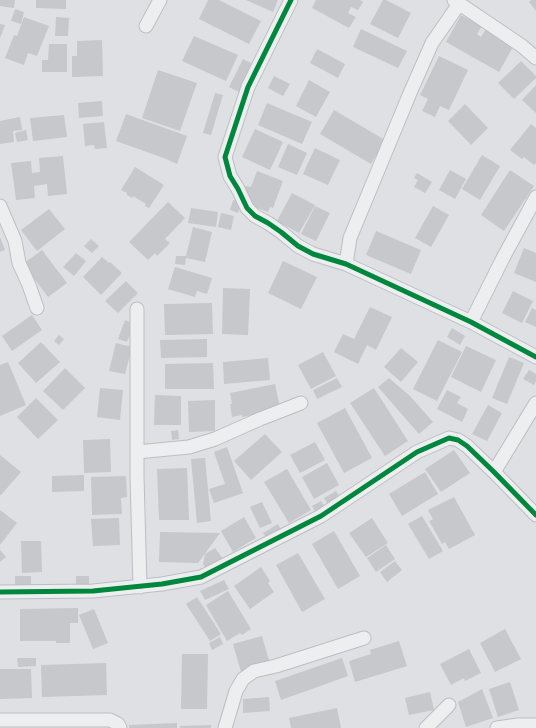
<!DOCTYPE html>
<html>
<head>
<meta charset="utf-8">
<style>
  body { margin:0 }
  canvas { display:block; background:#dee0e3 }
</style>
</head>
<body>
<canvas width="536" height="728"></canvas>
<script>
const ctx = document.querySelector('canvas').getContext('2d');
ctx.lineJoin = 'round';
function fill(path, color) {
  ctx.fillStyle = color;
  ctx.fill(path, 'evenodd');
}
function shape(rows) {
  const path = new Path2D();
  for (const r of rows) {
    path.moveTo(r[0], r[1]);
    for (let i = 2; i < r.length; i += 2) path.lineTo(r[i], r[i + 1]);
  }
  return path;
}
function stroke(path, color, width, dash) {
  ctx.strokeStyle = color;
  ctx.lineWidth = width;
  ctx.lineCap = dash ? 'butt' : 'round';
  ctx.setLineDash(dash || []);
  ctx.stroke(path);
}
fill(shape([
  [0,0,15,0,14,8,0,6],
  [36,0,66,0,66,9,36,8],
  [208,0,219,0,261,21,249,44,199,19],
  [246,0,278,0,273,12],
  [316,0,360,0,363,2,358,10,351,7,348,13,356,17,349,28,312,8],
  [383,0,386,0,411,13,398,38,370,24],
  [531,0,536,0,536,11,529,2],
  [15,9,24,12,21,24,11,21],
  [461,15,482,26,477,34,481,37,486,29,514,45,499,72,446,42],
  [24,17,49,26,37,56,28,53,24,65,5,58,14,35,17,36],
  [56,17,69,18,68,36,55,36],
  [0,24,5,25,0,38],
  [361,29,407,51,398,68,353,47],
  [194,36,238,55,226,81,182,61],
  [102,40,103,76,72,77,72,56,77,56,77,41],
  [49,44,67,44,67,72,42,72,42,60,48,60],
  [317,49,345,64,338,78,310,63],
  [439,56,468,70,449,110,440,106,435,117,422,111,428,99,420,95],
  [243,59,253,64,239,92,229,87],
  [521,61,536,76,536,78,514,99,498,83],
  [158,70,197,83,180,131,142,118],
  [274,76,290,84,283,96,268,88],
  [309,80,330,92,316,117,296,106],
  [536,85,536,113,522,100],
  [215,93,223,95,211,135,203,133],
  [102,101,103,116,79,118,78,103],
  [267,103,312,122,302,144,258,125],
  [465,104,488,128,471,145,448,121],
  [334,110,385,140,371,164,320,134],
  [126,114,187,136,177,164,168,160,169,160,116,141],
  [64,115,67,137,33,141,30,118],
  [20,117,22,130,13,131,14,142,0,144,0,121],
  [104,122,107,148,95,149,94,145,85,146,83,124],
  [531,124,536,128,536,163,534,165,524,157,522,159,510,150],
  [255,129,283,142,270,170,242,157],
  [26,130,28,140,17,142,15,133],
  [288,144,307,153,297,175,278,167],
  [315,148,340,160,328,185,303,174],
  [482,155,500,166,480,200,462,189],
  [63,156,67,194,48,196,47,184,34,186,35,198,16,200,11,163,31,161,32,173,40,172,39,158],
  [135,167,164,185,149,208,145,206,146,204,133,196,132,198,127,195,127,193,121,190],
  [450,170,466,179,455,199,439,190],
  [510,170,534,186,504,231,481,215],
  [257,171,283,181,273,208,270,207,268,212,247,204,250,198,242,195,246,186,251,187],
  [417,173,432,182,425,193,414,187,418,180,414,178],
  [292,193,315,205,299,233,277,221],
  [233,200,241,202,238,213,230,210],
  [168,202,185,218,165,239,170,243,157,256,155,253,148,260,129,242],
  [315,206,330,213,316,241,301,234],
  [433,206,449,215,431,247,415,238],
  [191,208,218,212,216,227,188,223],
  [49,209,65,229,37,251,21,230],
  [221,213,234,216,231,230,218,227],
  [193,227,212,232,205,262,186,258,185,265,175,264,176,256,186,256],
  [376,231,421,250,411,274,366,255],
  [0,237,5,250,0,252],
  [91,239,99,246,92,253,84,246],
  [524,248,536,253,536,282,514,273],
  [42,250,67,283,48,297,23,264],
  [76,253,86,261,74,276,63,267],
  [102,257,109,263,110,262,122,273,101,295,83,277],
  [283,261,317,277,301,309,268,293],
  [175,267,212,278,207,294,197,291,195,297,168,289],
  [126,281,138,293,118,313,105,301],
  [223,288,250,289,248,335,222,334],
  [513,291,533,301,522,323,502,313],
  [212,303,213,334,165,335,164,304],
  [370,307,392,317,376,350,367,345,358,364,334,352,343,334,354,339],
  [532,308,536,310,536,327,525,322],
  [32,315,42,330,12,351,2,336],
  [125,320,134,324,127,342,118,339],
  [452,328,465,336,460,345,447,337],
  [59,335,64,339,59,345,54,341],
  [207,339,207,357,161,358,160,340],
  [438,340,462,352,437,401,413,389],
  [41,342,60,362,36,383,18,363],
  [116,343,132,347,125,374,109,371],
  [466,346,496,360,481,392,451,377],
  [401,348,418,362,401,382,384,367],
  [323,352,336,376,311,389,298,365],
  [509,357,524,363,507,404,492,398],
  [268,358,270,380,224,384,223,362],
  [8,362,26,405,0,416,0,365],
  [213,363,214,389,165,389,165,364],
  [65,368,85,388,63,410,43,391],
  [529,370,536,374,536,381,534,385,523,379],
  [337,378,342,387,317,399,313,390],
  [389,378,410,396,433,422,419,434,378,387],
  [275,384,280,407,258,412,258,414,242,417,242,415,232,417,230,404,232,404,230,393],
  [100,388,123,390,120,420,97,417],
  [374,388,408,441,385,456,350,403],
  [447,390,461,397,457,403,468,409,462,422,437,409],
  [155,395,181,396,181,425,154,425],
  [36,398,58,420,38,439,17,417],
  [215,400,215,431,189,432,188,401],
  [488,405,502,413,487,441,472,434],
  [345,408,372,458,344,473,317,423],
  [178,430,179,439,172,440,171,431],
  [265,434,282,452,251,480,234,461],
  [110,439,111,472,84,473,83,440],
  [315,442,325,460,300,473,290,455],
  [227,447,243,493,214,503,209,489,225,484,214,452],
  [454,450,470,473,441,492,425,469],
  [0,455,21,472,1,495,0,495],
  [205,458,211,521,197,523,191,459],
  [327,463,339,485,314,499,302,477],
  [187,468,189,520,159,520,157,469],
  [287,469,311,510,289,523,264,482],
  [425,472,438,494,402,516,389,494],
  [84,475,84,491,52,492,52,476],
  [126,476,127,497,121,498,122,514,92,515,91,477],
  [336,491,341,499,329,506,324,498],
  [454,497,475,535,449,549,445,542,442,544,429,521,433,519,428,510],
  [321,501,324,506,315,511,312,506],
  [262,502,272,523,260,528,250,507],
  [0,510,17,523,0,545],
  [422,516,443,551,429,559,408,524],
  [244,517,256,538,233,552,221,531],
  [119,518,120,545,93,546,91,519],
  [372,518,388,543,366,557,349,533],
  [278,524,282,532,268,540,263,533],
  [334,531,360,576,338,589,312,544],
  [160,532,220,533,198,563,159,562],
  [21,541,41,541,42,572,22,573],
  [386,545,395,559,376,572,367,558],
  [215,548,224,560,208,571,203,564,205,554],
  [0,550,6,557,0,562],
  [298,553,325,599,302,612,276,565],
  [395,561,402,570,387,582,380,572],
  [261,567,270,581,268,583,274,592,250,609,234,586],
  [15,576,31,576,31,586,15,586],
  [76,576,89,576,89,589,76,589],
  [224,580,229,589,205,600,200,591],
  [228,591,251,629,242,635,240,633,227,641,206,605],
  [197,597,221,634,210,641,186,604],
  [78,608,78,623,70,623,70,643,56,643,56,641,20,641,20,609],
  [94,609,108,643,93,649,79,615],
  [505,629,521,659,495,672,480,643],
  [262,636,270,664,241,672,233,644],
  [220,637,223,644,212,650,209,643],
  [399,641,407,666,355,682,349,661,371,654,370,650],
  [469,649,481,673,465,681,464,678,451,685,440,664],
  [182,654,208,654,207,709,181,709],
  [17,658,36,658,36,666,18,667],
  [342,658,348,676,281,700,275,681],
  [106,663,107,695,42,697,41,665],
  [0,669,31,669,32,698,0,699],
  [510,682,519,710,498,717,489,689],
  [482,689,493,718,466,727,458,702],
  [430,692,434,710,409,715,405,698],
  [269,697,270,711,243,713,243,699],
  [337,708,341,728,291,728,289,718],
  [177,723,177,728,129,728,129,725],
  [211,725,211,728,180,728,180,726]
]), '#c6c8cb');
const street = shape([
  [291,0,248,87,225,157,230,176,238,189,247,208,255,216,268,223,281,232,298,246,313,254,346,264,471,322,536,357],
  [454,0,522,46,536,58],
  [146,26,160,0],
  [0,206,15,241,19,263,29,285,37,308],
  [346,264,350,238,410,93,432,43,459,4],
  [137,309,137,476,140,587],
  [471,322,503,258,536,197],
  [137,452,189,447,215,439,260,419,301,403],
  [494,472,536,403],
  [0,592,93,591,162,584,201,577,321,516,417,452,449,438,458,440,467,446,494,472,536,515],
  [0,720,110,720,118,724,120,728],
  [225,728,236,691,243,679,254,671,276,666,364,638],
  [426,728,449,705],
  [497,728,518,725,536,725]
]);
stroke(street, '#bcbec1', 15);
stroke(street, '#edeef0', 13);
stroke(shape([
  [291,0,248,87,225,157,230,176,238,189,247,208,255,216,268,223,281,232,298,246,313,254,346,264,471,322,536,357],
  [0,592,93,591,162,584,201,577,321,516,417,452,449,438,458,440,467,446,494,472,536,515]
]), '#00873e', 5);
</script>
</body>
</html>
